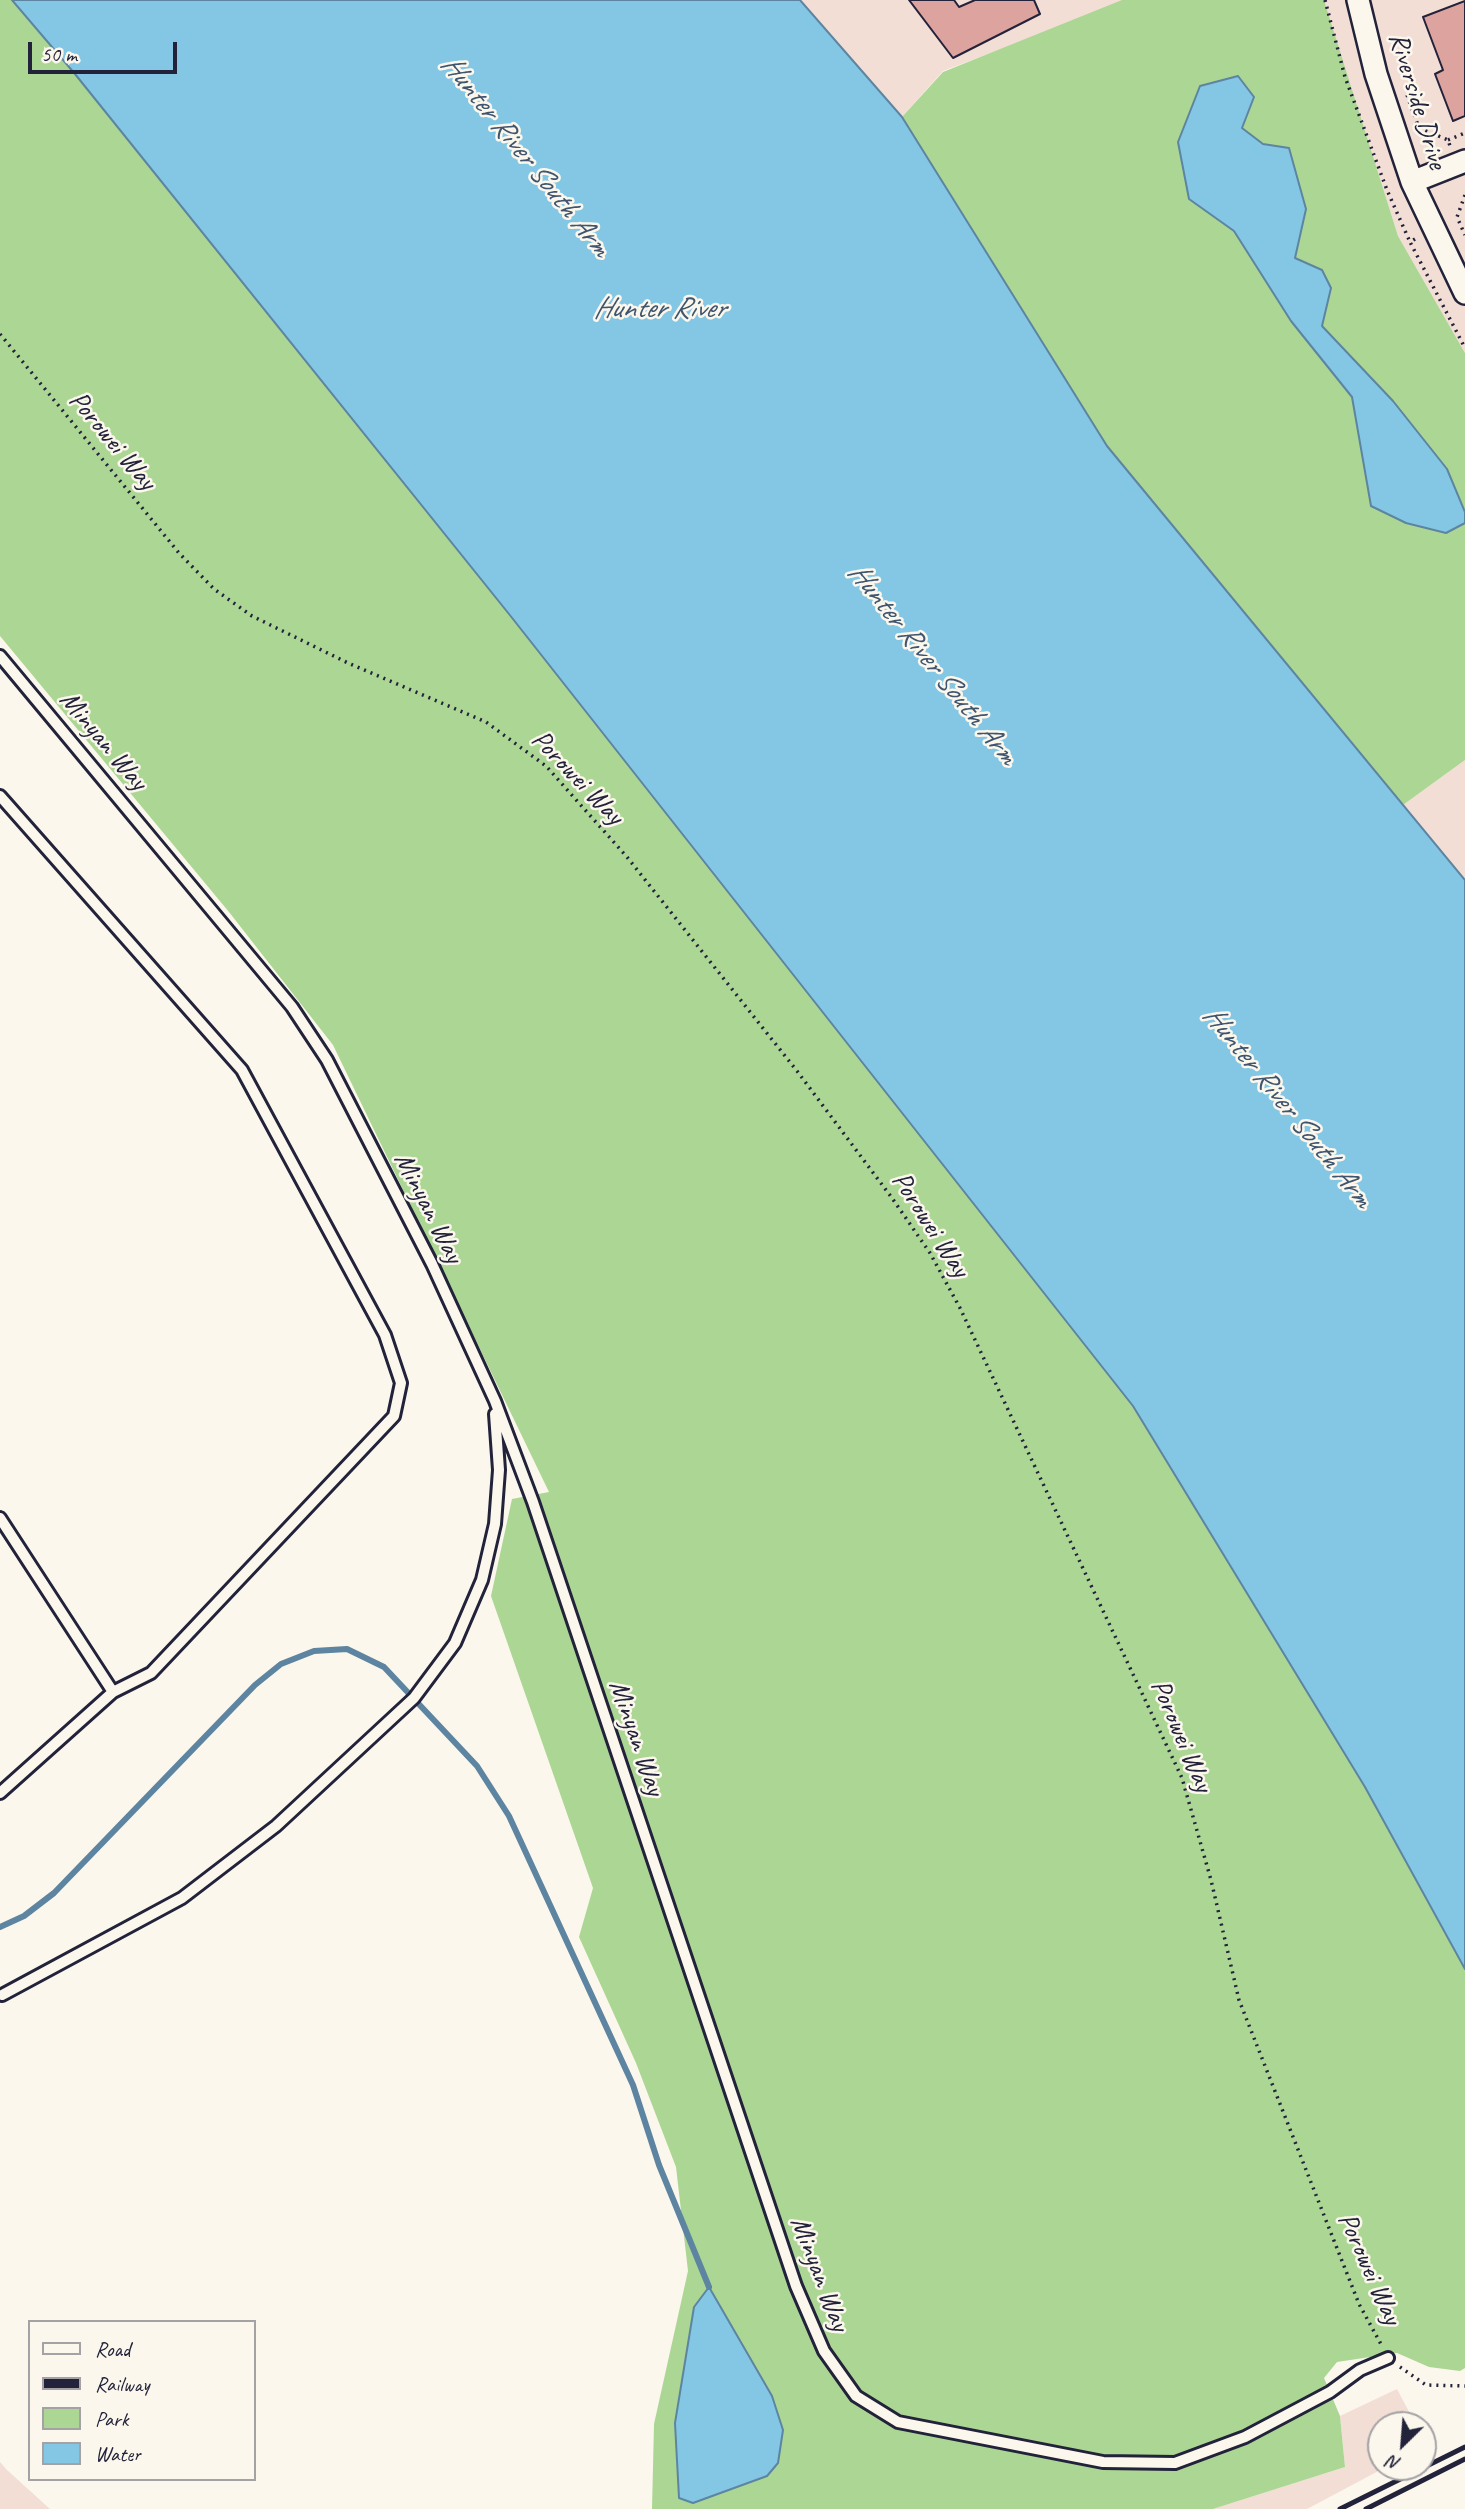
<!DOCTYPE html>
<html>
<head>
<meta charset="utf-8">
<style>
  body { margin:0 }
  #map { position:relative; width:1465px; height:2509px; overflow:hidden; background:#fbf7ec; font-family:Caveat,sans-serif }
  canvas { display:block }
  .legend { position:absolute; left:28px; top:2320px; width:228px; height:161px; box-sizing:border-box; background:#fbf7ec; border:2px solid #a4a2a5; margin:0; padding:9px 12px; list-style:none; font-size:21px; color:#22223b }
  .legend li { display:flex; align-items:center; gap:14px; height:35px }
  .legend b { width:35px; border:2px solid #a4a2a5 }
  .north { position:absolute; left:1367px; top:2411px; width:70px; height:70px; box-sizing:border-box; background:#fbf7ec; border:2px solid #a4a2a5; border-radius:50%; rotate:205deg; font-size:19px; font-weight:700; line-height:28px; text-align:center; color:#22223b }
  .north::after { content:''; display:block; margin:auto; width:24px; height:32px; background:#22223b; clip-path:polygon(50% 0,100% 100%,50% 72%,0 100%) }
  .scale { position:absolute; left:28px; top:42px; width:149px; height:32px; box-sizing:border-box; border:4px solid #22223b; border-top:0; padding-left:9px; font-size:21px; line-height:24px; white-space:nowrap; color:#22223b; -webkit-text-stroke:5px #fbf7ec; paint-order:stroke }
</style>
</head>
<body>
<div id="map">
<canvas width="1465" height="2509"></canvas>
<ul class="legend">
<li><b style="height:9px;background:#fbf7ec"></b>Road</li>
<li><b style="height:9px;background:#22223b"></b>Railway</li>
<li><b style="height:19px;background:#acd694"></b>Park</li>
<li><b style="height:19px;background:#84c7e5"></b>Water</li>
</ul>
<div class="north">N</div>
<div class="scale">50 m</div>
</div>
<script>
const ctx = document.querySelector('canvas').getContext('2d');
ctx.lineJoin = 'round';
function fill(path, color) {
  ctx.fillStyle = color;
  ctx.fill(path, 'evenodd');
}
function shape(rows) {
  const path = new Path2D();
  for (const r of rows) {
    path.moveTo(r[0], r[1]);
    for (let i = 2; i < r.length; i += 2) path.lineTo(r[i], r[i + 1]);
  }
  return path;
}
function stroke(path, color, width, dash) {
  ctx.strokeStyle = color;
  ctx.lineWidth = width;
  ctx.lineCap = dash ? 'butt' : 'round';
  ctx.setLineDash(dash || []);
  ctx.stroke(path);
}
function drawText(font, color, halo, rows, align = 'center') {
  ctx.font = font + ' Caveat,sans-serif';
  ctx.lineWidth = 5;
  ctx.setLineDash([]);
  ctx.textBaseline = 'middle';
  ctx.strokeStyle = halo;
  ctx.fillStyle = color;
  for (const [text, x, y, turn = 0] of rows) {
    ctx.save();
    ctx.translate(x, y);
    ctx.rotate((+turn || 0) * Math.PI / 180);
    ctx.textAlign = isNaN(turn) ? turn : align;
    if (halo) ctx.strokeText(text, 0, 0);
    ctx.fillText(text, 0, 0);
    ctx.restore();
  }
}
fill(shape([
  [800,0,1131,0,943,71,902,117],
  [1324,0,1465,0,1465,353,1398,236],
  [1465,760,1465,880,1403,805],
  [1397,2389,1416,2425,1381,2425,1381,2467,1386,2467,1307,2509,1213,2509,1345,2467,1340,2416],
  [0,2462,7,2470,50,2509,0,2509]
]), '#f2ded5');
fill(shape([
  [0,0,12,0,75,74,509,614,1133,1406,1365,1787,1465,1969,1465,2368,1460,2371,1429,2367,1397,2353,1337,2362,1324,2378,1340,2416,1345,2467,1213,2509,652,2509,654,2424,688,2271,676,2167,636,2063,579,1937,593,1888,491,1596,512,1499,549,1492,333,1045,229,912,0,636],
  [1122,0,1324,0,1398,236,1465,353,1465,760,1403,805,1107,446,902,117,943,72]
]), '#acd694');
const water = shape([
  [12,0,800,0,902,117,1107,446,1465,880,1465,1969,1365,1787,1133,1406,509,614,75,74,12,0],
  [1238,76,1254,97,1242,128,1263,144,1289,148,1306,209,1295,258,1322,270,1331,288,1322,326,1393,401,1447,469,1465,512,1465,523,1446,533,1406,523,1371,506,1352,397,1291,321,1234,231,1189,199,1178,142,1200,86,1238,76],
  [709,2287,772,2396,783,2430,778,2463,767,2476,693,2503,679,2498,675,2423,694,2307,709,2287]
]);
fill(water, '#84c7e5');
stroke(water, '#5d85a1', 2);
stroke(shape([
  [0,1927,24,1916,54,1893,255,1685,281,1664,314,1651,347,1649,384,1667,477,1766,509,1816,633,2085,659,2165,709,2287]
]), '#5d85a1', 6);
const building = shape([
  [909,0,954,0,959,7,975,0,1034,0,1040,14,953,58,909,0],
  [1465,1,1465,116,1453,121,1435,74,1443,70,1423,17,1465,1]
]);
fill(building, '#dda39f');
stroke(building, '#22223b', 2);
const service = shape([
  [0,656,292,1007,327,1060,432,1264,495,1401,533,1502,796,2286,824,2351,856,2396,898,2422,1103,2462,1175,2463,1245,2437,1330,2392,1360,2370,1388,2358],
  [0,796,242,1070,385,1335,401,1383,394,1416,151,1673,113,1692,0,1793],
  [0,1518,113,1692],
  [2,1995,182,1898,276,1826,414,1698,455,1643,482,1580,495,1524,499,1470,495,1414]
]);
const minor = shape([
  [1358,0,1376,74,1412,182,1465,293],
  [1412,182,1465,161]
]);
stroke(service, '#22223b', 16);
stroke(minor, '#22223b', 26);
stroke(shape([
  [1325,0,1345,77,1387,190,1410,242],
  [1407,95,1419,128,1448,140,1450,146],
  [1448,140,1465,133],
  [1465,195,1457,217,1465,235],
  [1415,239,1410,242,1465,348],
  [0,334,179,553,214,589,252,616,348,663,486,722,546,766,627,857,797,1071,892,1198,930,1253,960,1308,1182,1778,1211,1880,1239,2000,1359,2304,1382,2346],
  [1400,2367,1426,2385,1465,2386]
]), '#22223b', 3.5, [2, 5]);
stroke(service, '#fbf7ec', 10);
stroke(minor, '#fbf7ec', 21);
stroke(shape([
  [1340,2509,1465,2447],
  [1366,2509,1465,2459]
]), '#22223b', 5);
drawText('28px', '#22223b', '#fbf7ec', [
  ["Riverside Drive",1417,101,73],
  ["Porowei Way",112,441,50],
  ["Minyan Way",103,741,50],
  ["Porowei Way",577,778,46],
  ["Minyan Way",428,1208,63],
  ["Porowei Way",930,1225,57],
  ["Porowei Way",1181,1736,67],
  ["Minyan Way",636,1738,71],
  ["Porowei Way",1369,2269,66],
  ["Minyan Way",819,2274,69]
]);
drawText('italic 30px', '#3f546e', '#fbf7ec', [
  ["Hunter River South Arm",525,156,51],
  ["Hunter River",659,309],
  ["Hunter River South Arm",932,664,51],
  ["Hunter River South Arm",1287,1107,51]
]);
</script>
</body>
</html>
